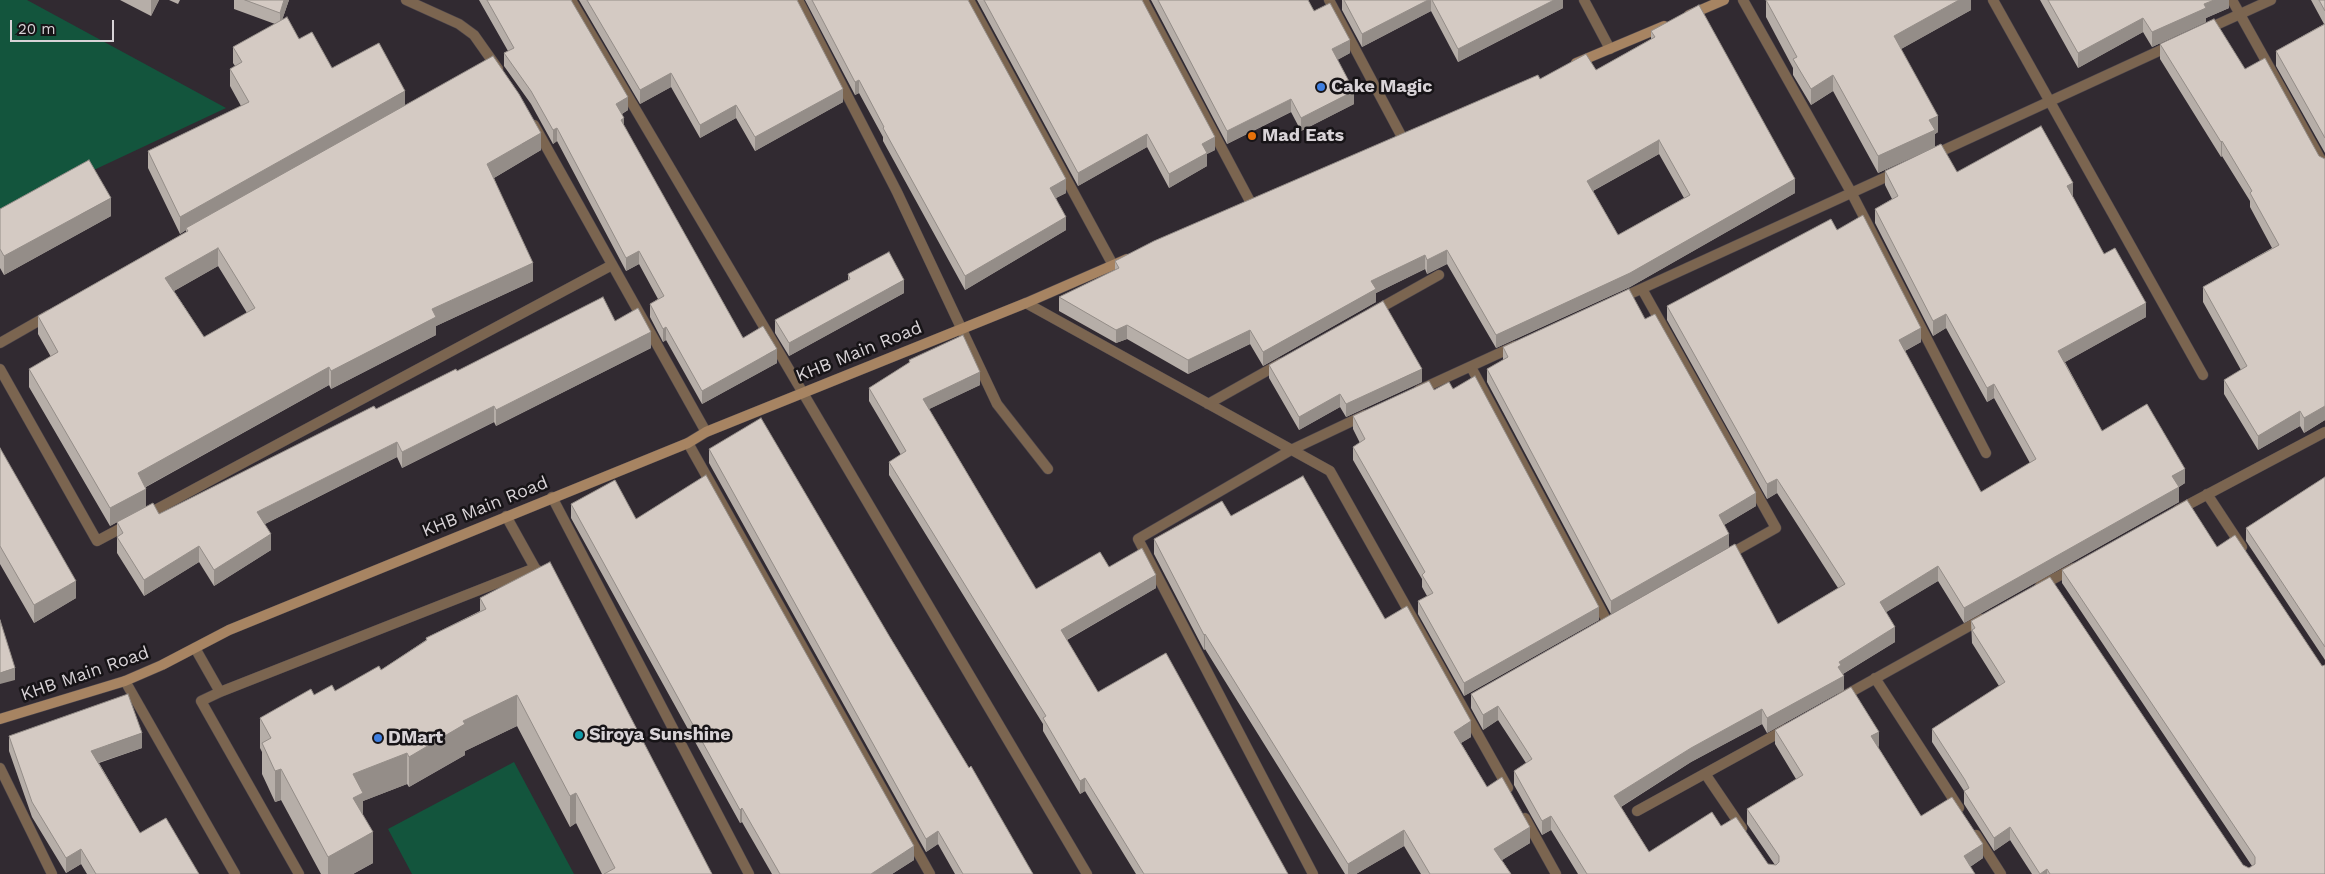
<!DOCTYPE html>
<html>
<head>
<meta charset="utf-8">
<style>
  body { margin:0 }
  #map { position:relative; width:2325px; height:874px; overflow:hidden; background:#312a31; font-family:"Work Sans",sans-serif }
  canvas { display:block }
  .scale { position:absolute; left:10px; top:20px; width:104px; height:22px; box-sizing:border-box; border:2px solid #d8d3d7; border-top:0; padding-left:6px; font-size:15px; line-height:18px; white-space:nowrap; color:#d8d3d7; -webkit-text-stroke:4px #171417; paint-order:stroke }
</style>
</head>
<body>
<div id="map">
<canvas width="2325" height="874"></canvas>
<div class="scale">20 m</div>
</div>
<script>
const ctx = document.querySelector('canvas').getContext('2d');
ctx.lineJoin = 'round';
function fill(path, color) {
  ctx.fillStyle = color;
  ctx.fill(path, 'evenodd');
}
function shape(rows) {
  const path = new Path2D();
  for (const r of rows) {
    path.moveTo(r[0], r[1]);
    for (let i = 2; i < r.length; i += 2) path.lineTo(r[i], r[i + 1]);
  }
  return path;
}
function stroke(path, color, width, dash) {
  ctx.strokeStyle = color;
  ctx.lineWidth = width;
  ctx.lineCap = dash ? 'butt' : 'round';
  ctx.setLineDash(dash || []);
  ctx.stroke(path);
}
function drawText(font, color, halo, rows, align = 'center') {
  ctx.font = font + ' "Work Sans",sans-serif';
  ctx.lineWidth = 5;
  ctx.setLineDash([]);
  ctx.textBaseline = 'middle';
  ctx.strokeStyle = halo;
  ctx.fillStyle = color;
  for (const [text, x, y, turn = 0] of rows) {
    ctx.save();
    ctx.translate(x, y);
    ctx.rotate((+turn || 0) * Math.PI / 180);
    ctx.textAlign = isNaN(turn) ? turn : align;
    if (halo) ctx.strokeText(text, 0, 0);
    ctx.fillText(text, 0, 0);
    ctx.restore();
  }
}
fill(shape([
  [0,0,27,0,226,108,0,214],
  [514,762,574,874,412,874,388,829]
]), '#13553d');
const service = shape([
  [406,0,459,24,474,35,498,69],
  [534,125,706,432],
  [0,343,49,315],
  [0,369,97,541,127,525],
  [144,516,612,265],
  [506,516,535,568,547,578],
  [195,648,220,692,201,701,299,874],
  [220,692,535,568]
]);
const minor = shape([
  [571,0,1087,874],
  [798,0,897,192,997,404,1048,469],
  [969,0,1113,265],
  [1143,0,1252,205],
  [1329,0,1403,139],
  [1584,0,1610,49],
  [1743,0,1851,192,1986,453],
  [1993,0,2203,375],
  [2232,0,2325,167],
  [2205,30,2271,0],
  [1933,155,2172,45],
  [1642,289,1776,528,1728,555],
  [1619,299,1897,172],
  [1026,303,1330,471,1508,788],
  [1373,312,1439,275],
  [1471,367,1608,623],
  [1419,390,1515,346],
  [1208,404,1281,363],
  [688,443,930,874],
  [2207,494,2242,547],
  [552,497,749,874],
  [2178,510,2325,432],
  [2040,586,2074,568],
  [1875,678,1959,808],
  [1842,697,1982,619],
  [0,768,52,874],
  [1706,775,1742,828],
  [1637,811,1786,729],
  [1525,818,1556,874],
  [1976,835,2001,874],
  [1313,874,1138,539,1291,450,1365,415]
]);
const tertiary = shape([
  [125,681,235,874]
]);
const secondary = shape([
  [1689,15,1724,0],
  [1576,63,1664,26],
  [0,719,125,681,162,665,229,630,688,443,706,432,1026,303,1127,259]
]);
stroke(service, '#4c454c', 11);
stroke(minor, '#4c454c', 11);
stroke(tertiary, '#4c454c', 11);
stroke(secondary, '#4c454c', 11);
stroke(service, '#7b6550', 10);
stroke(minor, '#7b6550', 10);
stroke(tertiary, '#7b6550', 10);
stroke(secondary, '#a78462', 10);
fill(shape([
  [120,0,159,0,151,16],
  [169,0,180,0,178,4],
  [234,0,289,0,282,20,299,39,332,68,405,105,541,150,494,178,533,281,436,326,436,335,331,389,329,385,146,487,146,506,159,514,457,371,615,321,651,348,496,426,494,422,402,468,397,457,265,524,271,550,214,586,199,562,144,596,117,553,117,522,110,526,29,387,29,369,51,357,38,334,38,316,186,232,186,230,180,234,148,168,148,151,241,106,230,86,230,69,235,66,233,63,233,47,275,24,234,9],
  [218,266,247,313,204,337,174,291],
  [479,0,571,0,628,110,622,114,624,126,743,338,777,363,702,404,666,340,663,342,650,317,650,304,658,299,639,264,626,271,557,141,553,144,531,104,504,66,504,53,508,51],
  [579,0,797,0,843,102,755,151,736,118,700,138,671,87,640,104],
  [805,0,968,0,1066,193,1056,198,1066,230,965,290,883,141,883,137,859,93,855,95],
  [977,0,1142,0,1215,150,1207,154,1207,166,1169,188,1147,147,1078,186],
  [1151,0,1308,0,1314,11,1350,53,1337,60,1354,104,1301,131,1291,112,1227,144],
  [1342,0,1563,0,1563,8,1458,62,1431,11,1362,47,1342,10],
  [1766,0,1971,0,1971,10,1901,49,1938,132,1935,134,1935,147,1878,173,1833,91,1811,105,1793,75,1793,68,1766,17],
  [2040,0,2229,0,2229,8,2206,18,2206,22,2152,47,2143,32,2078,68],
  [2311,0,2325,0,2325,153,2276,66,2276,51,2324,24],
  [1651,31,1795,193,1630,287,1496,348,1447,264,1427,274,1425,269,1376,293,1376,302,1263,366,1250,344,1188,374,1127,339,1116,343,1059,311,1059,297,1115,270,1115,261,1540,79,1596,70,1651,39],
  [1659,154,1684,198,1618,235,1593,191],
  [2160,44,2245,69,2319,156,2325,159,2325,420,2304,433,2300,426,2258,450,2224,394,2224,380,2241,370,2203,302,2203,287,2272,248,2250,207,2250,201,2222,156,2221,157,2160,59],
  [1885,171,1957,172,2073,197,2104,254,2146,317,2065,362,2102,431,2185,483,2179,487,2179,502,1964,623,1938,581,1886,612,1895,642,1843,674,1844,690,1767,733,1762,724,1691,762,1621,807,1649,852,1721,826,1768,864,1775,865,1747,824,1747,809,1796,779,1775,744,1775,730,1879,746,1878,747,1921,816,1983,858,1970,867,1975,874,1578,874,1551,830,1542,835,1514,785,1514,771,1526,763,1498,720,1483,730,1471,708,1471,694,1778,624,1838,588,1777,493,1767,499,1667,320,1667,306,1837,230,1921,342,1905,351,1981,492,2030,463,1994,398,1987,402,1946,328,1933,336,1875,223,1875,209,1892,199,1885,185],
  [0,209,111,216,4,275,0,268],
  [848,274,904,293,789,356,775,333,775,320,848,280],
  [1645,319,1756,506,1724,525,1729,547,1611,614,1487,382,1487,369,1503,360,1503,347],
  [909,360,980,385,929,409,1036,589,1109,567,1156,588,1067,640,1098,692,1288,874,1136,874,1085,791,1080,794,1043,731,1043,724,889,475,889,462,901,455,869,401,869,388,909,363],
  [1269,365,1422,382,1346,417,1340,407,1299,430,1269,378],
  [1434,390,1599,620,1464,696,1418,614,1418,601,1427,596,1422,587,1422,579,1353,460,1353,447,1360,443,1353,429,1353,416],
  [0,448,76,598,34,623,0,564],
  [709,449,891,639,1033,874,955,874,938,844,926,852,709,463],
  [2325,477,2325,660,2246,541,2246,528],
  [571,504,636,519,914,860,892,874,772,874,742,822,740,823,571,518],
  [1231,516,1385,619,1471,737,1461,743,1487,787,1530,843,1502,860,1511,874,1421,874,1404,846,1356,874,1345,874,1205,649,1204,650,1154,554,1154,539],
  [2062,570,2325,874,2032,874,2010,840,1994,851,1964,804,1964,791,1932,742,1932,729,1999,686,1972,643,1971,621,2243,865,2249,868,2252,866,2062,583],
  [480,598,712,874,602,874,576,823,570,827,517,726,465,751,465,755,409,787,407,784,363,801,363,815,373,863,353,874,321,874,281,800,275,802,262,774,262,752,260,748,260,718,314,695,335,691,381,670,426,640,426,638,480,611],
  [9,736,142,748,99,763,140,833,199,874,87,874,81,864,66,873,32,817,9,751]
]), '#b6aea8');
fill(shape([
  [151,0,159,0,151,16],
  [284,0,289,0,280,26,280,13],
  [1428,0,1431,0,1431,11,1362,47,1362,34],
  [1554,0,1563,0,1563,8,1458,62,1458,49],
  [1959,0,1971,0,1971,10,1894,53,1894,36],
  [2214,0,2229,0,2229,8,2206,18,2206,22,2152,47,2152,32,2204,4],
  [2143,18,2143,32,2078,68,2078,53],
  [1350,40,1350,53,1332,63,1332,49],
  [671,73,671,87,640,104,640,90],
  [1833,75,1833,91,1811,105,1811,89],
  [859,80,859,93,855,95,855,82],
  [843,89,843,102,755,151,755,137],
  [405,91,405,107,186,228,186,230,180,234,180,217],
  [1354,91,1354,104,1301,131,1301,118],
  [628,97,628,110,616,117,616,104],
  [1291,99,1291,112,1227,144,1227,131],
  [736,105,736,118,700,138,700,125],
  [1938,116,1938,132,1935,134,1935,147,1878,173,1878,156,1929,120],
  [624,118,624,131,621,120],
  [557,128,557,141,553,144,553,130],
  [541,133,541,150,487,182,487,164],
  [1147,134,1147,147,1078,186,1078,173],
  [1215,137,1215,150,1207,154,1207,166,1169,188,1169,174,1202,144],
  [1659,140,1659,154,1587,194,1587,181],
  [2222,141,2222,156,2221,157,2221,142],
  [1066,179,1066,193,1050,201,1050,188],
  [1795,179,1795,193,1630,287,1496,348,1496,335],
  [2073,183,2073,197,2067,186],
  [111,198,111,216,4,275,4,256],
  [1066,217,1066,230,965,290,965,276],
  [218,248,218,266,165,296,165,278],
  [1447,250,1447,264,1427,274,1427,260],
  [639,251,639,264,626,271,626,258],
  [1425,255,1425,269,1376,293,1376,302,1263,366,1263,352,1371,281],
  [533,263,533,281,436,326,436,335,331,389,331,371,432,309],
  [904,280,904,293,789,356,789,343],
  [2146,303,2146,317,2058,366,2058,351],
  [1946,314,1946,328,1933,336,1933,321],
  [1127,325,1127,339,1116,343,1116,330],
  [666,327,666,340,663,342,663,329],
  [1921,328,1921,342,1899,354,1899,340],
  [1250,330,1250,344,1188,374,1188,360],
  [651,332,651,348,496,426,496,410],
  [777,349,777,363,702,404,702,391],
  [329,367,329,385,138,491,138,473],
  [1422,369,1422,382,1346,417,1346,404],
  [980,372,980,385,923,412,923,399],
  [1994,384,1994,398,1987,402,1987,388],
  [1340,394,1340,407,1299,430,1299,417],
  [494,406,494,422,402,468,402,452],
  [2325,406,2325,420,2304,433,2304,418],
  [2300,411,2300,426,2258,450,2258,436],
  [397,442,397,457,257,528,257,512],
  [2185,469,2185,483,2172,491,2172,476],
  [1777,479,1777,493,1767,499,1767,484],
  [2179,487,2179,502,1964,623,1964,608],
  [146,489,146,507,110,526,110,508],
  [1756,493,1756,506,1719,528,1719,515],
  [271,534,271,550,214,586,214,570],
  [1729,534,1729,547,1611,614,1611,601],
  [199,546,199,562,144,596,144,580],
  [1938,566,1938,581,1880,616,1880,602],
  [1156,575,1156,588,1061,643,1061,630],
  [76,581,76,598,34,623,34,605],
  [1599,607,1599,620,1464,696,1464,683],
  [1895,627,1895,642,1841,675,1844,676,1844,690,1767,733,1767,718,1839,662],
  [1205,634,1205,649,1204,650,1204,635],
  [15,668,15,680,0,684,0,673],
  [517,695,517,726,465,751,465,755,409,787,409,757,463,721],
  [1498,706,1498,720,1483,730,1483,715],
  [1762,709,1762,724,1691,762,1614,811,1614,796,1691,748],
  [1471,721,1471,737,1454,747,1454,732],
  [1879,732,1879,746,1871,751,1871,736],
  [142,733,142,748,91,765,91,751],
  [407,753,407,784,363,801,363,824,353,829,353,774],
  [281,769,281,800,275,802,275,771],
  [1085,778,1085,791,1080,794,1080,781],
  [576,793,576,823,570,827,570,796],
  [742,808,742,822,740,823,740,810],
  [1551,816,1551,830,1542,835,1542,821],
  [1530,827,1530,843,1494,865,1494,849],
  [2010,827,2010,840,1994,851,1994,838],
  [1404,830,1404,846,1356,874,1348,874,1348,864],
  [938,831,938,844,926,852,926,839],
  [373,832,373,863,353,874,328,874,328,857],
  [1983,844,1983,858,1964,871,1964,856],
  [914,846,914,860,892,874,871,874],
  [81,849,81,864,66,873,66,858],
  [2047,869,2047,874,2040,874]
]), '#948d88');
const building = shape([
  [245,0,284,0,280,13,245,0],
  [487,0,571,0,628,97,616,104,624,118,621,120,743,338,763,326,777,349,702,391,666,327,663,329,650,304,664,296,639,251,626,258,557,128,553,130,531,91,504,53,514,48,487,0],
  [587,0,797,0,843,89,755,137,736,105,700,125,671,73,640,90,587,0],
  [812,0,968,0,1066,179,1050,188,1066,217,965,276,883,128,884,127,859,80,855,82,812,0],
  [984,0,1142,0,1215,137,1202,144,1207,153,1169,174,1147,134,1078,173,984,0],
  [1158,0,1308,0,1314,11,1330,3,1350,40,1332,49,1354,91,1301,118,1291,99,1227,131,1158,0],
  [1344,0,1428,0,1362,34,1344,0],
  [1432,0,1554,0,1458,49,1432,0],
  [1766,0,1959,0,1894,36,1938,116,1929,120,1935,130,1878,156,1833,75,1811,89,1793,59,1797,57,1766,0],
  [2048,0,2214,0,2204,4,2206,8,2152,32,2143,18,2078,53,2048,0],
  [2319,0,2325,0,2325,11,2319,0],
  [1699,5,1795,179,1630,273,1496,335,1447,250,1427,260,1425,255,1371,281,1376,289,1263,352,1250,330,1188,360,1127,325,1116,330,1059,297,1119,268,1115,261,1154,241,1538,75,1540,79,1586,54,1596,70,1655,37,1651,31,1699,5],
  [1659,140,1690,195,1618,235,1587,181,1659,140],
  [287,17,299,39,312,32,332,68,379,43,405,91,180,217,148,151,249,102,230,69,242,62,233,47,287,17],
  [2214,19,2245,69,2265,58,2319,156,2325,159,2325,406,2304,418,2300,411,2258,436,2224,380,2247,366,2203,287,2279,245,2250,193,2252,191,2222,141,2221,142,2160,44,2214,19],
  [2325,24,2325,138,2276,51,2325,24],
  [493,56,519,94,541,133,487,164,533,263,432,309,436,317,331,371,329,367,138,473,146,489,110,508,29,369,58,352,38,316,188,231,186,228,493,56],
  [218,248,255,308,204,337,165,278,218,248],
  [2041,126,2073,183,2067,186,2104,254,2115,248,2146,303,2058,351,2102,431,2147,404,2185,469,2172,476,2179,487,1964,608,1938,566,1880,602,1895,627,1839,662,1841,665,1838,667,1844,676,1767,718,1762,709,1691,748,1614,796,1649,852,1712,812,1721,826,1736,817,1768,864,1776,865,1779,862,1779,856,1747,809,1803,775,1775,730,1851,687,1879,732,1871,736,1921,816,1952,797,1983,844,1964,856,1975,874,1587,874,1551,816,1542,821,1514,771,1532,759,1498,706,1483,715,1471,694,1735,544,1778,624,1845,584,1777,479,1767,484,1667,306,1831,219,1837,230,1863,215,1921,328,1899,340,1981,492,2036,459,1994,384,1987,388,1946,314,1933,321,1875,209,1898,196,1885,171,1941,144,1957,172,2041,126],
  [89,160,111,198,4,256,0,249,0,209,89,160],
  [889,252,904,280,789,343,775,320,850,279,848,274,889,252],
  [1629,289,1645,319,1655,314,1756,493,1719,515,1729,534,1611,601,1487,369,1508,357,1503,347,1629,289],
  [603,297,615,321,638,308,651,332,496,410,494,406,402,452,397,442,257,512,271,534,214,570,199,546,144,580,117,537,123,533,117,522,153,503,159,514,374,406,376,409,456,369,457,371,603,297],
  [1383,301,1422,369,1346,404,1340,394,1299,417,1269,365,1383,301],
  [963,335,980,372,923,399,1036,589,1100,552,1109,567,1142,548,1156,575,1061,630,1098,692,1166,653,1288,874,1144,874,1085,778,1080,781,1043,718,1046,716,889,462,906,451,869,388,910,362,909,360,963,335],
  [1475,376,1599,607,1464,683,1418,601,1433,593,1422,575,1425,572,1353,447,1365,439,1353,416,1429,381,1434,390,1449,382,1453,389,1475,376],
  [761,418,891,639,969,768,971,766,1033,874,963,874,938,831,926,839,709,449,761,418],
  [0,448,76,581,34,605,0,546,0,448],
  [706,475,914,846,871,874,780,874,742,808,740,810,571,504,615,480,636,519,706,475],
  [1303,476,1385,619,1407,606,1471,721,1454,732,1487,787,1502,777,1530,827,1494,849,1511,874,1430,874,1404,830,1348,864,1205,634,1204,635,1154,539,1222,501,1231,516,1303,476],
  [2325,477,2325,647,2246,528,2325,477],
  [2187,500,2217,547,2235,535,2322,666,2325,665,2325,874,2050,874,2047,869,2040,874,2010,827,1994,838,1964,791,1969,788,1965,780,1932,729,2005,682,1972,630,1975,628,1971,621,2050,577,2243,865,2249,868,2255,864,2255,857,2062,570,2187,500],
  [550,562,712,874,604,874,615,868,576,793,570,796,517,695,463,721,465,724,409,757,407,753,353,774,363,793,353,798,373,832,328,857,281,769,275,771,262,743,271,738,260,718,311,689,314,695,332,685,335,691,379,666,381,670,427,640,426,638,486,609,480,598,550,562],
  [0,620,15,668,0,673,0,620],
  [128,694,142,733,91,751,140,833,166,818,199,874,96,874,81,849,66,858,32,802,9,736,128,694]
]);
fill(building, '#d4cac3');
stroke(building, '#948d88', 1);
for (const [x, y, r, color] of [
  [1321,87,5,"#3f7fe0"],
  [1252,136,5,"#e8710a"],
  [579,735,5,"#0f9aa8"],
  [378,738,5,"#3f7fe0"]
]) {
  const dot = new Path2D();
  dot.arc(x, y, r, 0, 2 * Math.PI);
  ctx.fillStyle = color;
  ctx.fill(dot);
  stroke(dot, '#171417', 2);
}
drawText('bold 18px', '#d8d3d7', '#171417', [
  ["Cake Magic",1331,87],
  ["Mad Eats",1262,136],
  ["Siroya Sunshine",589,735],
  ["DMart",388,738]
], 'left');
drawText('18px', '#d8d3d7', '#171417', [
  ["KHB Main Road",859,352,-22],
  ["KHB Main Road",485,507,-22],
  ["KHB Main Road",85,674,-19]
]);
</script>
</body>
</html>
